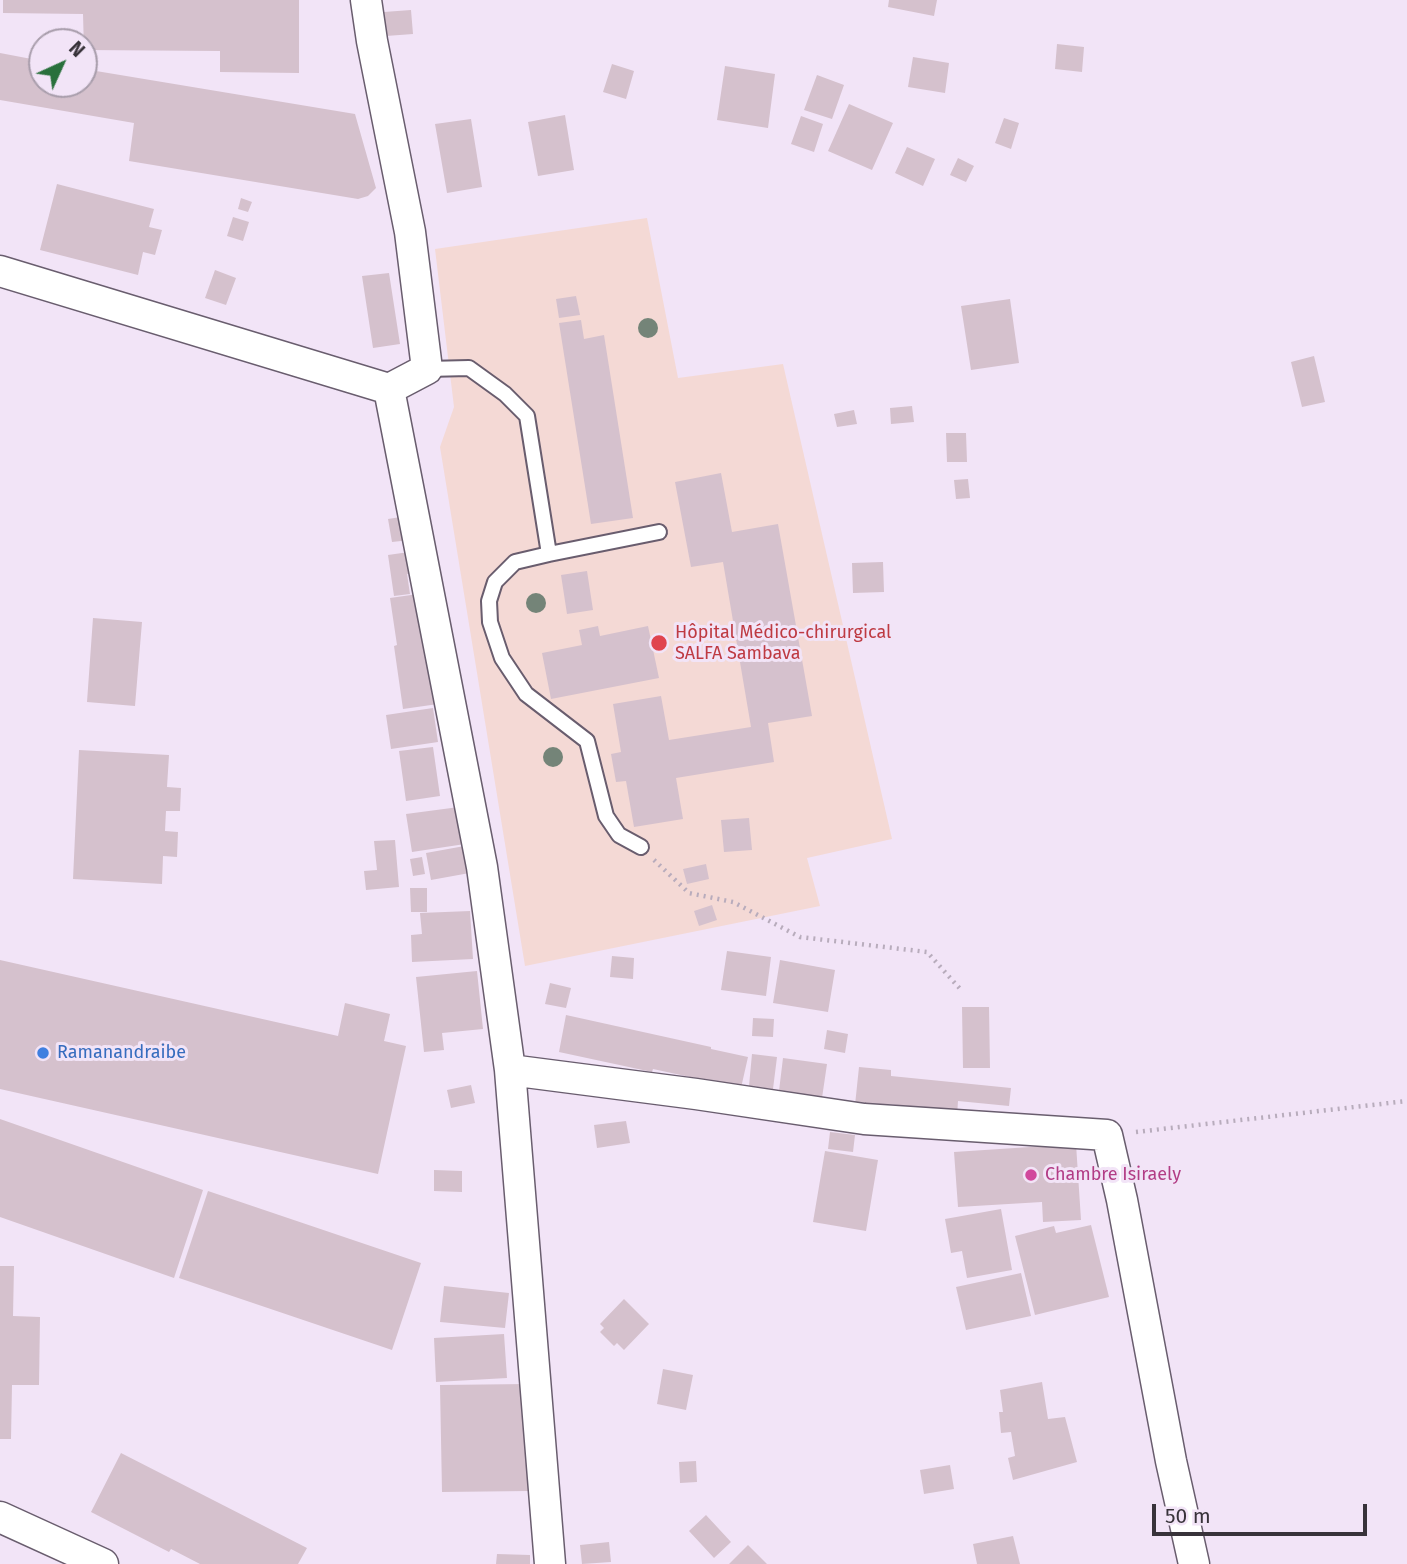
<!DOCTYPE html>
<html>
<head>
<meta charset="utf-8">
<style>
  body { margin:0 }
  #map { position:relative; width:1407px; height:1564px; overflow:hidden; background:#f2e4f7; font-family:"Fira Sans",sans-serif }
  canvas { display:block }
  .north { position:absolute; left:28px; top:28px; width:70px; height:70px; box-sizing:border-box; background:#f2e4f7; border:2px solid #a89dab; border-radius:50%; rotate:45deg; font-size:19px; font-weight:700; line-height:28px; text-align:center; color:#38333a }
  .north::after { content:''; display:block; margin:auto; width:24px; height:32px; background:#29703c; clip-path:polygon(50% 0,100% 100%,50% 72%,0 100%) }
  .scale { position:absolute; left:1152px; top:1504px; width:215px; height:32px; box-sizing:border-box; border:4px solid #38333a; border-top:0; padding-left:9px; font-size:21px; line-height:24px; white-space:nowrap; color:#38333a; -webkit-text-stroke:5px #f2e4f7; paint-order:stroke }
</style>
</head>
<body>
<div id="map">
<canvas width="1407" height="1564"></canvas>
<div class="north">N</div>
<div class="scale">50 m</div>
</div>
<script>
const ctx = document.querySelector('canvas').getContext('2d');
ctx.lineJoin = 'round';
function fill(path, color) {
  ctx.fillStyle = color;
  ctx.fill(path, 'evenodd');
}
function shape(rows) {
  const path = new Path2D();
  for (const r of rows) {
    path.moveTo(r[0], r[1]);
    for (let i = 2; i < r.length; i += 2) path.lineTo(r[i], r[i + 1]);
  }
  return path;
}
function stroke(path, color, width, dash) {
  ctx.strokeStyle = color;
  ctx.lineWidth = width;
  ctx.lineCap = dash ? 'butt' : 'round';
  ctx.setLineDash(dash || []);
  ctx.stroke(path);
}
function drawText(font, color, halo, rows, align = 'center') {
  ctx.font = font + ' "Fira Sans",sans-serif';
  ctx.lineWidth = 6;
  ctx.setLineDash([]);
  ctx.textBaseline = 'middle';
  ctx.strokeStyle = halo;
  ctx.fillStyle = color;
  for (const [text, x, y, turn = 0] of rows) {
    ctx.save();
    ctx.translate(x, y);
    ctx.rotate((+turn || 0) * Math.PI / 180);
    ctx.textAlign = isNaN(turn) ? turn : align;
    if (halo) ctx.strokeText(text, 0, 0);
    ctx.fillText(text, 0, 0);
    ctx.restore();
  }
}
fill(shape([
  [647,218,678,378,783,364,892,839,807,858,820,906,525,966,440,447,454,407,435,249]
]), '#f4d9d5');
fill(shape([
  [3,0,299,0,299,73,220,72,220,51,84,50,83,14,3,13],
  [889,0,937,0,934,16,888,7],
  [411,10,413,34,386,36,384,12],
  [1057,44,1084,47,1082,72,1055,69],
  [0,53,42,61,42,84,84,84,84,69,355,114,376,188,368,196,358,199,129,161,134,123,0,100],
  [913,57,949,63,945,93,908,87],
  [612,64,634,71,626,99,603,92],
  [725,66,775,74,768,128,717,120],
  [817,75,844,85,832,119,804,110],
  [849,104,893,123,872,170,828,151],
  [565,115,574,170,538,176,528,122],
  [801,116,823,124,814,152,791,144],
  [1004,118,1019,123,1011,149,995,143],
  [471,119,482,187,447,193,435,124],
  [907,147,935,159,923,186,895,173],
  [958,158,974,166,966,182,950,175],
  [57,184,154,209,149,227,162,230,155,255,143,252,138,275,40,250],
  [241,198,252,202,248,212,238,209],
  [233,217,249,222,243,241,227,236],
  [215,270,236,278,226,305,205,298],
  [389,273,400,344,373,348,362,276],
  [576,296,580,315,559,318,556,299],
  [1010,299,1019,363,971,370,961,306],
  [581,320,584,339,604,335,633,518,591,524,559,323],
  [1314,356,1325,402,1302,407,1291,362],
  [912,406,914,422,891,424,890,408],
  [854,410,857,424,837,427,834,414],
  [946,433,966,433,967,462,947,462],
  [721,473,732,532,778,524,812,716,768,723,774,762,676,778,683,819,634,827,626,781,616,782,611,754,621,752,613,704,661,696,669,740,751,727,723,562,691,567,675,482],
  [968,479,970,498,956,499,954,480],
  [407,516,410,540,392,542,388,519],
  [416,551,419,573,407,574,410,594,394,596,388,555],
  [883,562,884,592,853,593,852,563],
  [587,571,593,610,567,614,561,575],
  [425,593,438,704,403,709,394,646,397,645,390,598],
  [93,618,142,622,135,706,87,702],
  [598,626,600,636,648,626,659,678,551,699,542,653,582,645,579,630],
  [433,708,438,742,391,749,386,715],
  [433,747,440,796,406,801,399,751],
  [79,750,169,755,167,787,181,788,180,811,166,811,165,831,178,832,177,857,163,856,162,884,73,879],
  [459,807,465,844,412,852,406,814],
  [749,818,752,850,724,852,721,820],
  [395,840,399,887,366,890,364,871,377,870,374,841],
  [470,845,475,872,431,880,426,853],
  [422,857,425,874,413,876,410,859],
  [706,864,709,879,687,884,683,869],
  [410,888,427,888,427,912,411,912],
  [712,905,717,920,699,926,694,911],
  [470,911,473,959,412,962,411,935,422,934,420,913],
  [727,951,771,957,766,996,721,990],
  [612,956,634,958,633,979,610,977],
  [0,960,338,1036,345,1003,390,1014,384,1041,406,1046,378,1174,0,1089],
  [780,960,835,970,828,1012,773,1003],
  [477,971,483,1029,442,1033,444,1050,424,1052,416,977],
  [550,983,571,988,566,1008,545,1004],
  [962,1007,989,1007,990,1068,963,1068],
  [566,1015,711,1047,711,1049,748,1057,741,1088,653,1069,652,1072,559,1052],
  [753,1018,774,1019,773,1037,752,1036],
  [827,1030,848,1034,845,1053,824,1049],
  [752,1054,777,1057,773,1089,749,1086],
  [783,1058,827,1064,822,1098,779,1091],
  [859,1067,891,1070,891,1076,1011,1088,1009,1106,958,1101,957,1116,934,1109,888,1104,888,1108,855,1105],
  [471,1085,475,1103,451,1108,447,1090],
  [0,1119,203,1190,174,1278,0,1217],
  [626,1121,630,1143,597,1148,594,1125],
  [830,1132,855,1135,853,1152,828,1149],
  [1076,1144,1081,1220,1043,1222,1042,1202,958,1207,954,1152],
  [825,1151,878,1160,866,1231,813,1222],
  [434,1170,462,1171,462,1192,434,1191],
  [208,1191,421,1263,392,1350,179,1278],
  [1001,1209,1012,1270,967,1278,962,1251,951,1253,945,1219],
  [1091,1225,1109,1297,1035,1315,1015,1236,1054,1226,1056,1233],
  [0,1266,14,1266,13,1316,40,1317,39,1385,12,1385,11,1439,0,1439],
  [1021,1273,1031,1316,966,1330,956,1287],
  [444,1286,509,1293,505,1328,440,1322],
  [624,1299,649,1324,624,1350,617,1343,614,1346,600,1332,604,1328,600,1324],
  [504,1334,507,1378,436,1382,434,1338],
  [663,1369,693,1375,686,1410,657,1404],
  [1042,1382,1048,1419,1065,1417,1077,1462,1013,1480,1008,1458,1015,1456,1011,1432,1001,1433,999,1412,1003,1412,1000,1390],
  [527,1384,529,1491,442,1492,440,1385],
  [121,1453,307,1548,298,1564,200,1564,171,1549,169,1552,91,1512],
  [696,1461,697,1482,680,1483,679,1462],
  [950,1465,954,1489,924,1494,920,1470],
  [706,1515,731,1542,714,1558,689,1531],
  [1013,1536,1020,1564,977,1564,973,1544],
  [609,1542,611,1562,582,1564,580,1545],
  [748,1545,767,1564,729,1564],
  [497,1554,530,1555,530,1564,496,1564]
]), '#d5c1cd');
const service = shape([
  [427,369,469,368,505,394,527,416,549,554,659,532],
  [549,554,515,562,495,582,489,601,490,622,502,658,526,694,587,741,606,816,619,835,641,847]
]);
const minor = shape([
  [366,0,372,41,410,232,427,369,389,389],
  [0,271,389,389,482,867,510,1070,550,1564],
  [510,1070,696,1094,864,1119,1107,1135,1122,1200,1171,1461,1194,1564],
  [0,1517,103,1564]
]);
stroke(service, '#695d6e', 18);
stroke(minor, '#695d6e', 33);
stroke(shape([
  [654,860,689,893,733,902,800,937,927,952,962,991],
  [1136,1132,1407,1101]
]), '#b8acbc', 4.5, [2, 5]);
stroke(service, '#fff', 14);
stroke(minor, '#fff', 30);
ctx.fillStyle = '#748478';
for (const [x, y] of [
  [648,328],
  [536,603],
  [553,757]
]) {
  ctx.beginPath();
  ctx.arc(x, y, 10, 0, 2 * Math.PI);
  ctx.fill();
}
for (const [x, y, r, color] of [
  [659,643,9,"#e0444e"],
  [43,1053,7,"#3f7fe0"],
  [1031,1175,7,"#d1479c"]
]) {
  const dot = new Path2D();
  dot.arc(x, y, r, 0, 2 * Math.PI);
  ctx.fillStyle = color;
  ctx.fill(dot);
  stroke(dot, '#f2e4f7', 2.5);
}
drawText('18px', '#be3a42', '#f2e4f7', [
  ["Hôpital Médico-chirurgical",675,633],
  ["SALFA Sambava",675,654]
], 'left');
drawText('18px', '#366cbe', '#f2e4f7', [
  ["Ramanandraibe",57,1053]
], 'left');
drawText('18px', '#b23c85', '#f2e4f7', [
  ["Chambre Isiraely",1045,1175]
], 'left');
</script>
</body>
</html>
